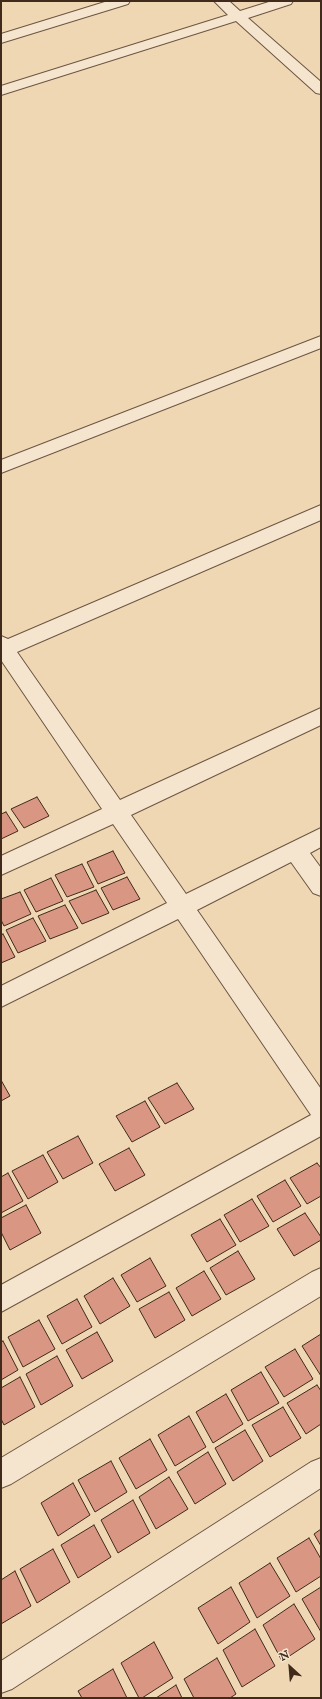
<!DOCTYPE html>
<html>
<head>
<meta charset="utf-8">
<style>
  body { margin:0 }
  #map { position:relative; width:322px; height:1699px; overflow:hidden; background:#f0d7b3; font-family:"IM FELL English",serif }
  canvas { display:block }
  .frame { position:absolute; inset:0; border:2px solid #402a1c; pointer-events:none }
  .north { position:absolute; left:270px; top:1647px; width:40px; height:40px; -webkit-text-stroke:3px #f5e5ce; paint-order:stroke; rotate:334deg; font-size:11px; font-weight:700; line-height:16px; text-align:center; color:#402a1c }
  .north::after { content:''; display:block; margin:auto; width:14px; height:18px; background:#402a1c; clip-path:polygon(50% 0,100% 100%,50% 72%,0 100%) }
</style>
</head>
<body>
<div id="map">
<canvas width="322" height="1699"></canvas>
<div class="frame"></div>
<div class="north">N</div>
</div>
<script>
const ctx = document.querySelector('canvas').getContext('2d');
ctx.lineJoin = 'round';
function fill(path, color) {
  ctx.fillStyle = color;
  ctx.fill(path, 'evenodd');
}
function shape(rows) {
  const path = new Path2D();
  for (const r of rows) {
    path.moveTo(r[0], r[1]);
    for (let i = 2; i < r.length; i += 2) path.lineTo(r[i], r[i + 1]);
  }
  return path;
}
function stroke(path, color, width, dash) {
  ctx.strokeStyle = color;
  ctx.lineWidth = width;
  ctx.lineCap = dash ? 'butt' : 'round';
  ctx.setLineDash(dash || []);
  ctx.stroke(path);
}
const building = shape([
  [37,797,49,816,24,828,11,809,37,797],
  [6,812,18,831,1,839,1,814,6,812],
  [113,851,125,873,98,884,87,862,113,851],
  [82,864,94,887,67,897,55,875,82,864],
  [127,877,140,899,113,910,101,888,127,877],
  [51,878,63,901,36,912,24,890,51,878],
  [96,890,109,913,82,924,69,901,96,890],
  [20,892,31,914,4,926,1,920,1,899,20,892],
  [65,905,78,928,50,939,38,916,65,905],
  [33,918,46,941,18,953,6,930,33,918],
  [3,934,15,957,1,963,1,935,3,934],
  [1,1080,10,1096,1,1101,1,1080],
  [177,1083,194,1109,165,1124,148,1098,177,1083],
  [145,1101,160,1127,132,1142,116,1116,145,1101],
  [78,1136,93,1163,63,1179,47,1152,78,1136],
  [129,1148,145,1175,115,1191,99,1164,129,1148],
  [43,1155,58,1182,28,1199,12,1171,43,1155],
  [317,1163,321,1168,321,1196,307,1204,290,1178,317,1163],
  [8,1173,23,1201,1,1213,1,1177,8,1173],
  [285,1180,301,1206,273,1222,257,1196,285,1180],
  [252,1199,269,1226,240,1242,224,1215,252,1199],
  [26,1205,41,1233,10,1250,1,1232,1,1218,26,1205],
  [305,1213,321,1237,321,1240,294,1256,277,1229,305,1213],
  [220,1219,236,1245,207,1262,191,1235,220,1219],
  [238,1251,255,1279,226,1295,210,1268,238,1251],
  [150,1258,166,1286,137,1302,121,1275,150,1258],
  [204,1271,221,1299,192,1316,176,1288,204,1271],
  [113,1278,130,1306,100,1324,84,1296,113,1278],
  [169,1292,185,1320,155,1338,139,1309,169,1292],
  [77,1299,92,1327,62,1344,47,1316,77,1299],
  [39,1320,55,1349,23,1367,8,1337,39,1320],
  [97,1332,113,1361,82,1379,66,1350,97,1332],
  [321,1334,321,1376,302,1346,321,1334],
  [3,1341,18,1370,1,1380,1,1342,3,1341],
  [295,1349,313,1379,284,1397,265,1367,295,1349],
  [57,1356,73,1386,41,1405,26,1374,57,1356],
  [261,1372,279,1403,248,1421,231,1390,261,1372],
  [20,1377,35,1407,4,1425,1,1419,1,1388,20,1377],
  [317,1385,321,1391,321,1424,306,1434,287,1403,317,1385],
  [226,1394,243,1424,213,1443,196,1412,226,1394],
  [283,1407,301,1438,270,1457,252,1425,283,1407],
  [189,1416,206,1447,175,1466,158,1435,189,1416],
  [245,1430,263,1461,233,1481,215,1448,245,1430],
  [150,1439,167,1470,136,1489,119,1458,150,1439],
  [208,1452,226,1484,195,1504,177,1472,208,1452],
  [111,1461,127,1492,95,1512,78,1480,111,1461],
  [169,1477,188,1509,156,1529,139,1497,169,1477],
  [73,1483,90,1515,58,1536,41,1503,73,1483],
  [133,1500,150,1533,118,1553,101,1520,133,1500],
  [94,1525,111,1557,78,1578,61,1545,94,1525],
  [321,1529,321,1546,314,1534,321,1529],
  [309,1538,321,1559,321,1576,296,1592,277,1558,309,1538],
  [53,1549,70,1582,37,1603,20,1569,53,1549],
  [270,1563,290,1596,257,1618,239,1583,270,1563],
  [15,1571,31,1606,1,1624,1,1580,15,1571],
  [231,1587,250,1622,218,1644,198,1608,231,1587],
  [321,1587,321,1632,302,1599,321,1587],
  [294,1604,315,1639,282,1661,263,1625,294,1604],
  [255,1629,275,1666,242,1687,223,1650,255,1629],
  [154,1642,173,1678,142,1698,139,1698,121,1663,154,1642],
  [217,1658,236,1694,230,1698,194,1698,184,1679,217,1658],
  [113,1669,127,1698,82,1698,78,1691,113,1669],
  [176,1685,182,1698,156,1698,176,1685]
]);
fill(building, '#d89683');
stroke(building, '#402a1c', 1);
const minor = shape([
  [108,1,130,1,128,4,1,43,1,34,108,1],
  [214,1,229,1,240,11,272,1,293,1,291,4,248,18,321,82,321,94,316,93,236,21,1,95,1,86,228,15,214,1],
  [321,336,321,348,1,473,1,460,321,336],
  [321,505,321,520,17,652,120,800,321,708,321,725,131,815,186,894,321,828,321,847,310,853,321,868,321,896,313,893,291,862,197,910,321,1089,321,1136,1,1312,1,1285,311,1115,178,919,1,1007,1,986,167,903,113,824,1,875,1,856,102,809,1,660,1,636,8,639,321,505],
  [321,1268,321,1296,11,1484,1,1488,1,1458,312,1272,321,1268],
  [321,1458,321,1488,12,1689,1,1693,1,1661,311,1462,321,1458]
]);
stroke(minor, '#6c5542', 2);
fill(minor, '#f5e5ce');
</script>
</body>
</html>
